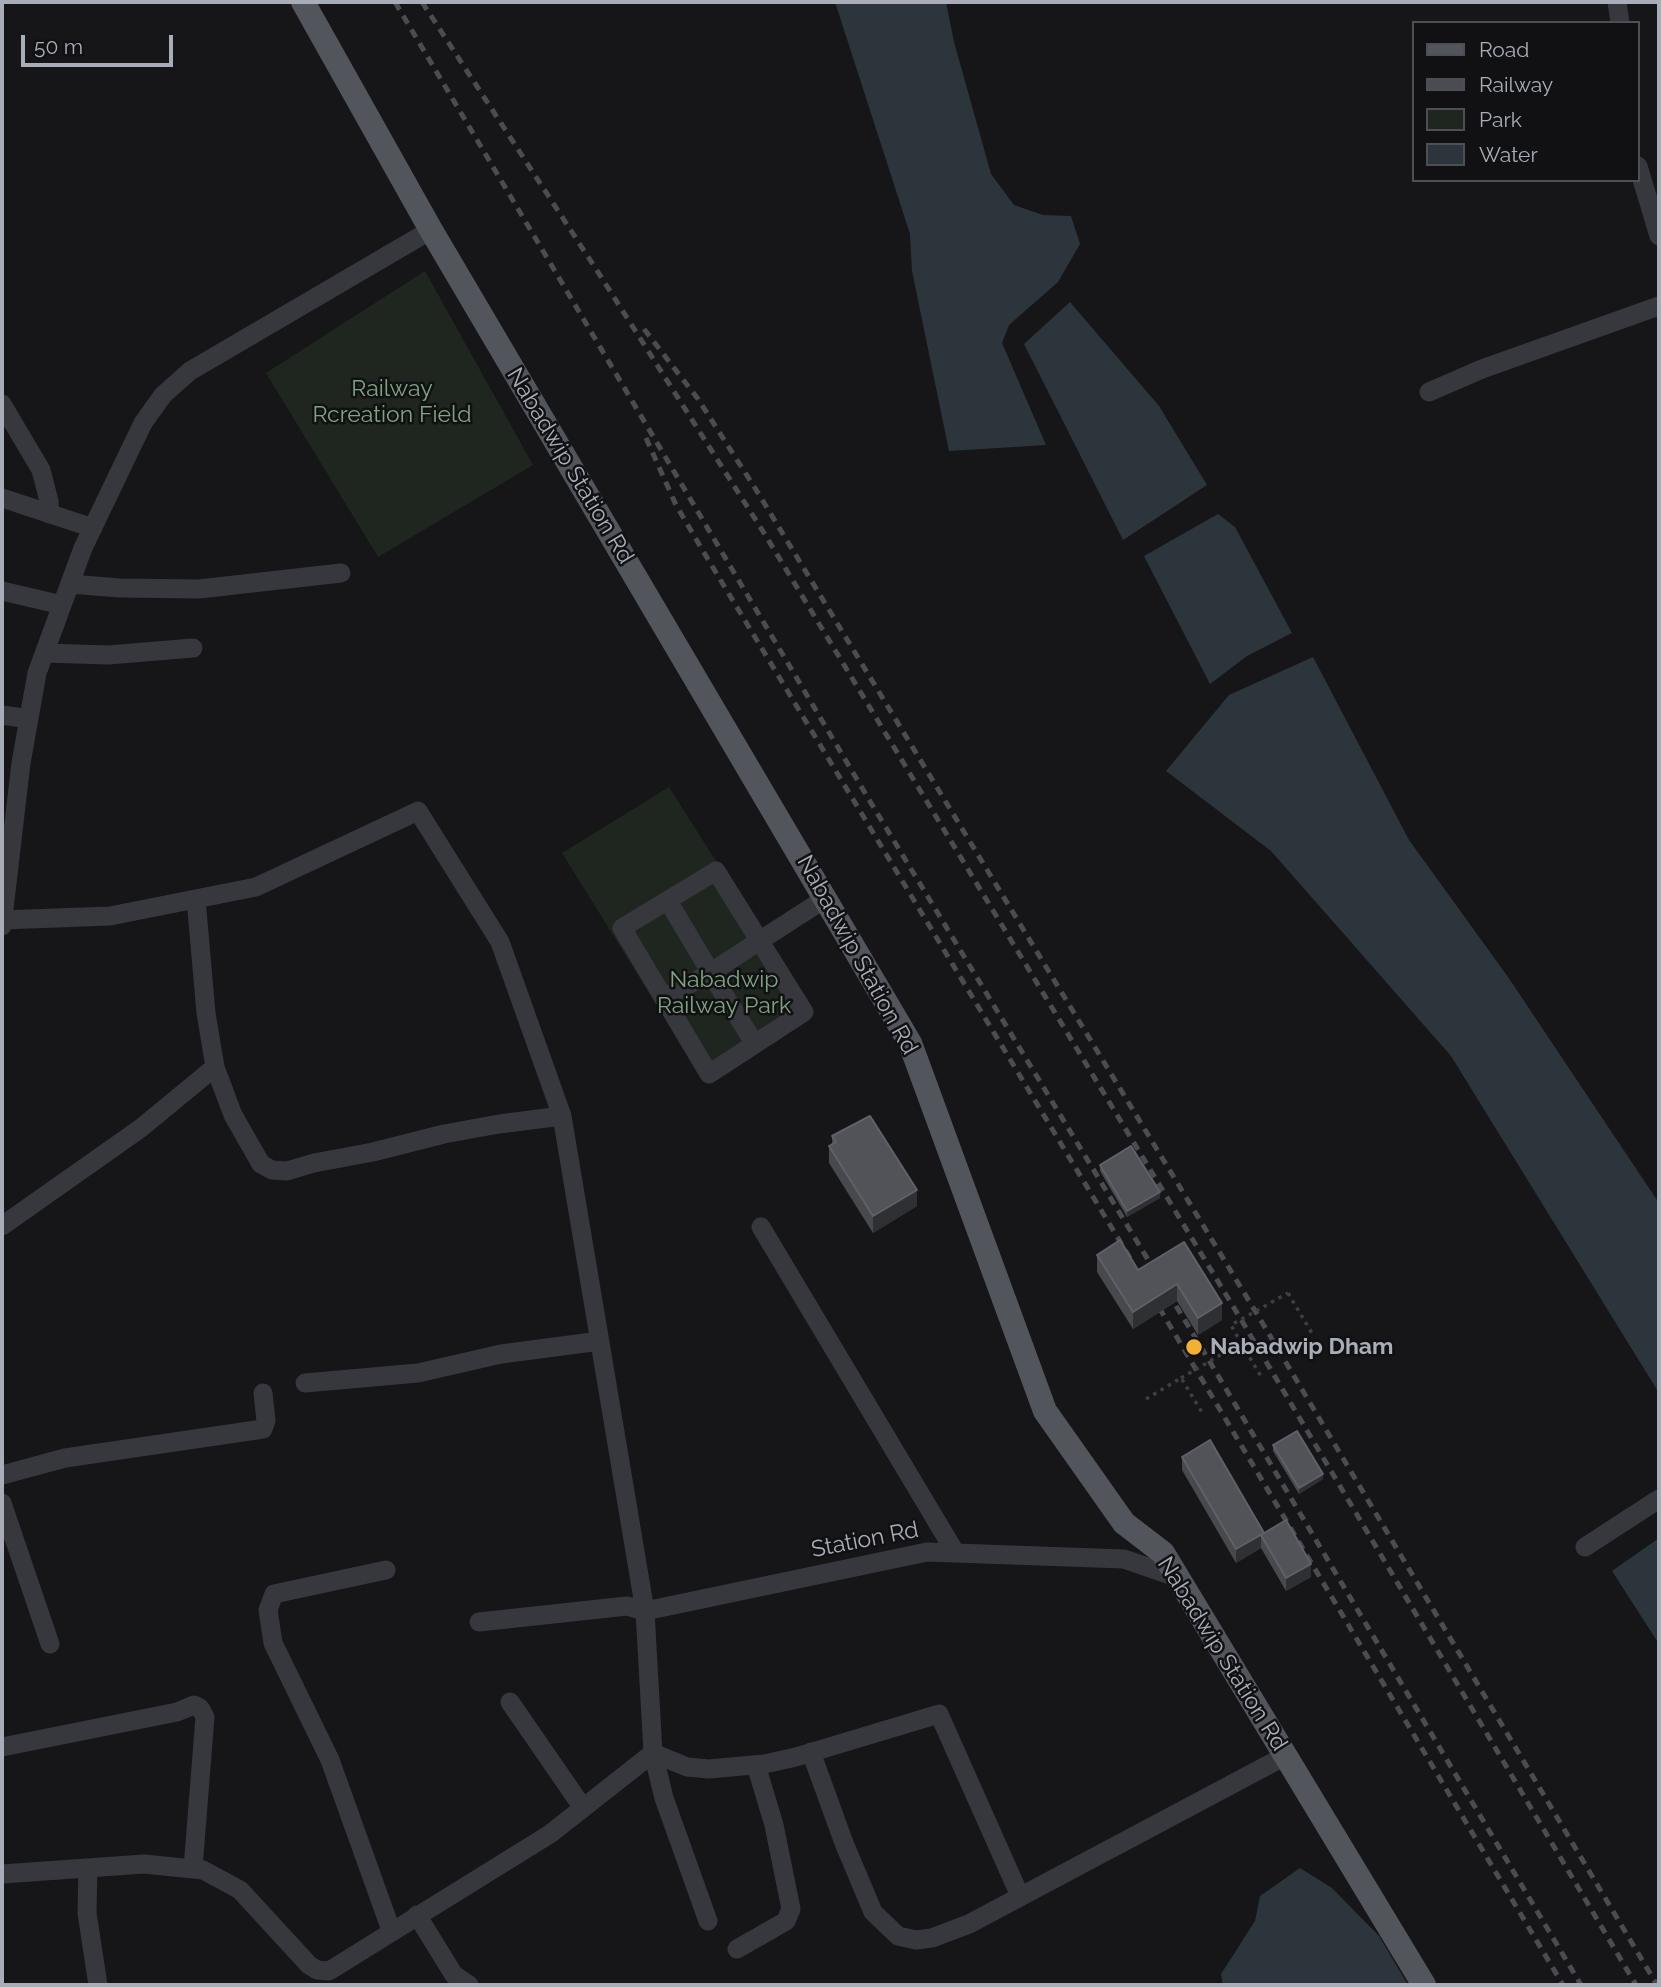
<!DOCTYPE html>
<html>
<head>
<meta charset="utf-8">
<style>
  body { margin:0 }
  #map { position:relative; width:1661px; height:1987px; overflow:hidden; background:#161618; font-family:Raleway,sans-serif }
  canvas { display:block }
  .frame { position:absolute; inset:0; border:4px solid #a8adb8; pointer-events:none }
  .legend { position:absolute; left:1412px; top:21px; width:228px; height:161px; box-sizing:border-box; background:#111113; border:2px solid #4d4f55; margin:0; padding:9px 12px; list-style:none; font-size:21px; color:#a8adb8 }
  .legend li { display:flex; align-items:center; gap:14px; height:35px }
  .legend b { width:35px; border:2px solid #4d4f55 }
  .scale { position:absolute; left:21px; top:35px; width:152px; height:32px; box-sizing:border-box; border:4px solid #a8adb8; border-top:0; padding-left:9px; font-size:21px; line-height:24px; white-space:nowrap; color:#a8adb8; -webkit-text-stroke:5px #111113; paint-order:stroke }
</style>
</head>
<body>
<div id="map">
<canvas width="1661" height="1987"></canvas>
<div class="frame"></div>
<ul class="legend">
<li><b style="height:9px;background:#53555c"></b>Road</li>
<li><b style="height:9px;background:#4a4c52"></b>Railway</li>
<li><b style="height:19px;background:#1e261f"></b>Park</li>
<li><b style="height:19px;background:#2c353c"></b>Water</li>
</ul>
<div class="scale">50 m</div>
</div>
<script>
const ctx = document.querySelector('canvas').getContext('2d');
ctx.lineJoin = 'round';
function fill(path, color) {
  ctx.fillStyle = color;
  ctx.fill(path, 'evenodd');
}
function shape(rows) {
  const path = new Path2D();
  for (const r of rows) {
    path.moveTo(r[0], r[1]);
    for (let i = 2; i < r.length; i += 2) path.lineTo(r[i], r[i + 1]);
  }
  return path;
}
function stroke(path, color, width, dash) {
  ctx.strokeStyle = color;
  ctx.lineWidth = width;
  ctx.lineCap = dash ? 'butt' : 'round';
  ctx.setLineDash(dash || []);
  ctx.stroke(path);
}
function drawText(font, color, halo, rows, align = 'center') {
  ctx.font = font + ' Raleway,sans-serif';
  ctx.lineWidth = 5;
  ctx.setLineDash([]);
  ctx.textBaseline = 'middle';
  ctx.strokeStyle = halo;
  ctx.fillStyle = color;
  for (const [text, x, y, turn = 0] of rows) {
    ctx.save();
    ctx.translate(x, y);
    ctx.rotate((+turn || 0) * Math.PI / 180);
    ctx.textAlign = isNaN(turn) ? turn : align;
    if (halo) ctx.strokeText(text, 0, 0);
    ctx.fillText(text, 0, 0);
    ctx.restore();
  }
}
fill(shape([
  [425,271,533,465,378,557,266,373],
  [669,787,813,1014,705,1083,562,853]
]), '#1e261f');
fill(shape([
  [835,2,946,2,954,42,991,174,1014,205,1043,215,1071,216,1080,244,1058,282,1009,325,1002,343,1046,445,949,451,912,271,910,234],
  [1070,302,1159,406,1207,485,1123,540,1024,344],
  [1218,514,1235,527,1292,633,1247,656,1210,684,1144,556],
  [1313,657,1409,840,1508,977,1659,1203,1659,1393,1451,1056,1271,851,1166,771,1229,695],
  [1659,1538,1659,1644,1612,1571],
  [1300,1868,1332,1888,1379,1936,1408,1985,1223,1985,1221,1974,1255,1921,1260,1896]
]), '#2c353c');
stroke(shape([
  [1288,1293,1313,1335],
  [1241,1343,1262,1378],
  [1146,1399,1181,1378,1203,1414]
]), '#3d3f44', 3.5, [3.5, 5]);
stroke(shape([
  [1617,2,1620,23],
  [1638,166,1659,236],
  [1429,392,1482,369,1659,306],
  [2,404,41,470,49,501,49,514],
  [2,498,93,528],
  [70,584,120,588,199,589,341,573],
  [2,591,62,605],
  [45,653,108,655,193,648],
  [2,715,29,719],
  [716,871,804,1012,709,1074,622,928,716,871],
  [196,899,206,1013,215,1067,233,1115,261,1164,272,1170,287,1171,314,1163,373,1152,444,1134,499,1124,562,1116],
  [668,901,705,963],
  [2,920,110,916,256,887,418,811,500,942,562,1116,645,1611,653,1753,550,1834,329,1971,317,1970,309,1965,240,1890,203,1870,144,1864,2,1874],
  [2,926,21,763,37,673,83,548,143,423,163,395,190,371,431,230],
  [719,967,826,898],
  [716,982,755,1044],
  [664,998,701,978],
  [2,1226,141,1128,215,1067],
  [761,1227,955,1552],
  [305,1383,418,1373,501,1354,600,1341],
  [2,1475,65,1458,263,1429,266,1421,263,1393],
  [2,1503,50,1644],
  [1585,1547,1659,1499],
  [386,1570,274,1594,268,1610,273,1643,330,1760,391,1930],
  [645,1611,927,1552,1124,1559,1179,1578],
  [479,1622,627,1606,645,1611],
  [510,1702,583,1808],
  [2,1747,177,1712,194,1705,200,1708,205,1717,193,1868],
  [811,1752,844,1843,873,1912,898,1936,916,1940,932,1938,969,1924,1285,1756],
  [653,1753,687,1767,709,1769,764,1764,796,1757,939,1714,1020,1896],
  [653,1753,664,1798,708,1921],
  [88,1868,87,1913,98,1985],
  [417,1915,454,1975,469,1985],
  [737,1949,786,1921,791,1909,774,1825,756,1765]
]), '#37383d', 19);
stroke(shape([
  [303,2,431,230,910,1043,1045,1411,1124,1523,1163,1553,1424,1985]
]), '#53555c', 24);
stroke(shape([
  [395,2,871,803,1201,1347,1581,1985],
  [422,2,596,269,764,533,1242,1321,1636,1985],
  [644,329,698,399,755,488,1257,1314,1657,1985],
  [646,438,676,505,706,556,1130,1258],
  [1151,1294,1563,1985]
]), '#4a4c52', 5, [9, 7]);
stroke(shape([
  [1181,1378,1241,1343,1231,1325,1288,1293]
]), '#3d3f44', 3.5, [3.5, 5]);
fill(shape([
  [832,1136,917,1206,873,1233,829,1163,829,1146,832,1144],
  [1100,1165,1160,1198,1127,1217,1100,1171],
  [1184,1242,1222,1320,1198,1335,1177,1301,1133,1329,1097,1272,1097,1255,1138,1270],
  [1273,1445,1323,1479,1299,1494,1273,1451],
  [1182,1457,1264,1533,1311,1577,1286,1591,1261,1548,1236,1563,1182,1470]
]), '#47494d');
fill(shape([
  [917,1190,917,1206,873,1233,873,1216],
  [1160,1192,1160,1198,1127,1217,1127,1211],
  [1177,1284,1177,1301,1133,1329,1133,1312],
  [1222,1303,1222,1320,1198,1335,1198,1318],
  [1323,1474,1323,1479,1299,1494,1299,1488],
  [1261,1535,1261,1548,1236,1563,1236,1549],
  [1311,1564,1311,1577,1286,1591,1286,1578]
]), '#2f3033');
const building = shape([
  [870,1116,917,1190,873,1216,829,1146,836,1142,832,1136,870,1116],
  [1131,1146,1160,1192,1127,1211,1100,1165,1131,1146],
  [1120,1240,1138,1270,1184,1242,1222,1303,1198,1318,1177,1284,1133,1312,1097,1255,1120,1240],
  [1297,1431,1323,1474,1299,1488,1273,1445,1297,1431],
  [1210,1440,1264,1533,1236,1549,1182,1457,1210,1440],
  [1286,1520,1311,1564,1286,1578,1261,1535,1286,1520]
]);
fill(building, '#525359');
stroke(building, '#5f6168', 2);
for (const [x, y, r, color] of [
  [1194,1347,9,"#f2b134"]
]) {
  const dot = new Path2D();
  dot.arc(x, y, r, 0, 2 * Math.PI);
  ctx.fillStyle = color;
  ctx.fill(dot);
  stroke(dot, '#111113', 2.5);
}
drawText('23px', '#7fa381', '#111113', [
  ["Railway",392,389],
  ["Rcreation Field",392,415],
  ["Nabadwip",724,980],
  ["Railway Park",724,1006]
]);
drawText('23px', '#a8adb8', '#111113', [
  ["Nabadwip Station Rd",570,466,59],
  ["Nabadwip Station Rd",857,955,61],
  ["Station Rd",865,1540,-11],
  ["Nabadwip Station Rd",1222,1654,58]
]);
drawText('bold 23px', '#a8adb8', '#111113', [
  ["Nabadwip Dham",1210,1347]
], 'left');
</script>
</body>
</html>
